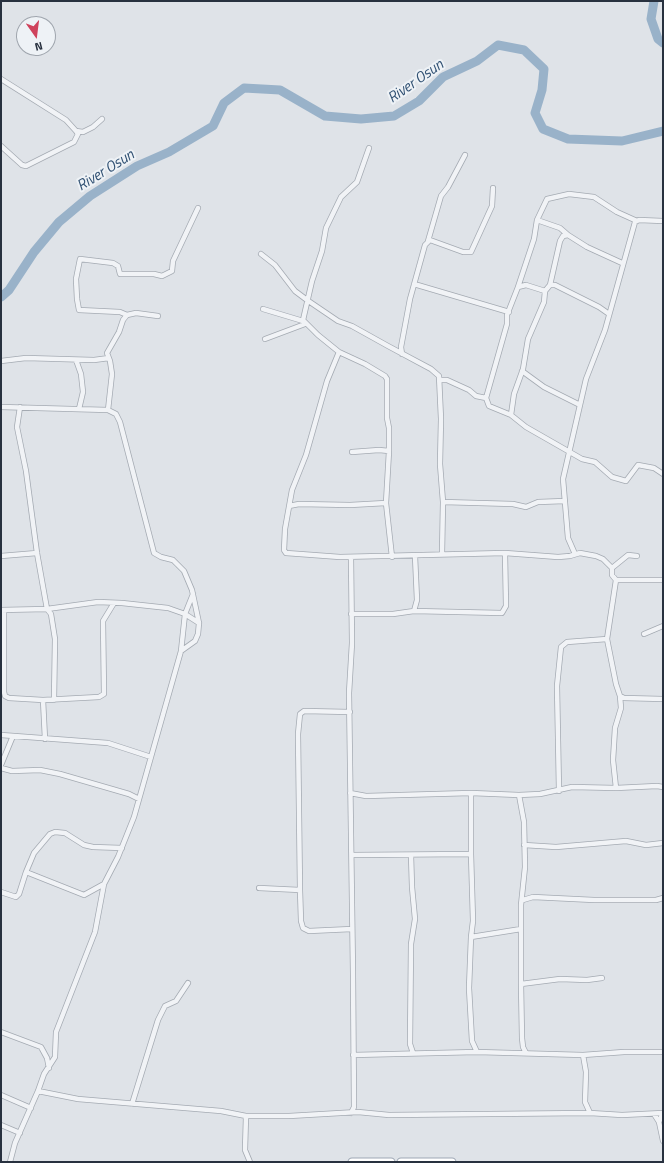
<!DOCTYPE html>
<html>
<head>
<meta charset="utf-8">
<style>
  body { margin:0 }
  #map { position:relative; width:664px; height:1163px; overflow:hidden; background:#dfe3e8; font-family:"Titillium Web",sans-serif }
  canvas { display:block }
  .frame { position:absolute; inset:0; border:2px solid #28313f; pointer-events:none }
  .north { position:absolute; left:16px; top:16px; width:40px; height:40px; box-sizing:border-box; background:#eef2f6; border:1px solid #9fa5ad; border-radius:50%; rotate:166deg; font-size:11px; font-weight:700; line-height:16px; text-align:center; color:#28313f }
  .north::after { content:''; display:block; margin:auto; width:14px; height:18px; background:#cf425c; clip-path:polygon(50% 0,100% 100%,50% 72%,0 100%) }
</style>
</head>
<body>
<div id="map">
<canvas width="664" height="1163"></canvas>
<div class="frame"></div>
<div class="north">N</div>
</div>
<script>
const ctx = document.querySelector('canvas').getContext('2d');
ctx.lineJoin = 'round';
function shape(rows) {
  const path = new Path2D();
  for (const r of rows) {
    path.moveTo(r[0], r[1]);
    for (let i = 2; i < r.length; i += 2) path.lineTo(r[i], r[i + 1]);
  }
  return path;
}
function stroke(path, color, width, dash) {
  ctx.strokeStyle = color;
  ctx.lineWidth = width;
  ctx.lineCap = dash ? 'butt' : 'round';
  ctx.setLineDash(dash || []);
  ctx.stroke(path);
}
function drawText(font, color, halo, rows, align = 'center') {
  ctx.font = font + ' "Titillium Web",sans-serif';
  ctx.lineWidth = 4;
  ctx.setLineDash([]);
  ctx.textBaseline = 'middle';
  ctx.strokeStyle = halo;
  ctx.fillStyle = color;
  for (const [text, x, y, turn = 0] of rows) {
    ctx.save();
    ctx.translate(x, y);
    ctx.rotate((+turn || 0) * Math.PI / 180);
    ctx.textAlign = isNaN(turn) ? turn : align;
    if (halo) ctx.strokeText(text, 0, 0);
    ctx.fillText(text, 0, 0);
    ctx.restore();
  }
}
stroke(shape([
  [654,1,651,19,658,39,663,43],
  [1,297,9,290,34,252,59,222,90,196,137,166,169,152,213,126,224,103,244,88,280,90,325,116,361,119,394,116,419,101,443,77,477,61,498,45,524,50,544,69,542,90,535,113,543,129,568,139,622,141,663,131]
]), '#99b2c9', 9);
const street = shape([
  [1,79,66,120,76,131,83,132,93,127,102,119],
  [1,146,22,165,26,166,74,142,78,134,76,131],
  [369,148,357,182,341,197,326,228,322,251,312,281,303,320,318,335,339,352,365,364,385,376,387,379,387,418,389,428,389,451,386,503,392,557],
  [537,220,560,228,568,235],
  [428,241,441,196,448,187,465,155],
  [261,254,275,265,295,291,307,300,338,321,352,326,388,346,431,369,439,376,441,419,440,464,443,502,442,554],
  [414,284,509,312],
  [550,285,560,241,563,236,568,235,587,247,622,263],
  [518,287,534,239,537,220,547,199,569,194,594,197,617,212,637,221],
  [263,309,303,321],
  [609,314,599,307,555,285,550,285,545,291,544,302,528,339,523,369,514,394,511,415,526,427,582,459,595,462,612,477,626,481,638,465,654,468,663,474],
  [127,315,120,312,79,310,77,299,76,279,80,259,113,263,118,266,120,274,154,274,162,276,172,271,173,261,198,208],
  [265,339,305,324],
  [339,352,327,381,306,455,292,490,285,529,284,550,286,553,340,557,505,553,558,557,570,556,580,553,596,556,603,559,612,568,612,575,616,580,663,580],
  [402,354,401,347,410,299,425,245,430,240,463,252,471,252,492,206,493,188],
  [76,360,81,374,83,392,79,409],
  [1,361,26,358,94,360,109,358],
  [522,371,544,387,580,405],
  [440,380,447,380,469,390,476,396,486,398],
  [1,407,108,410,116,414,120,422,154,553,161,557,173,560,184,571,192,590,199,623,198,634,195,641,181,651,134,817,118,857,104,884,95,932,56,1032,55,1057,44,1074,38,1091,15,1143,10,1162],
  [20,407,17,427,26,471,37,553,47,609,51,614,55,639,54,700],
  [108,410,112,374,110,361,107,353,119,332,123,320,127,315,136,313,158,316],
  [511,415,489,406,486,398,507,324,507,315,518,287,526,285,545,291],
  [352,452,379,450,389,451],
  [443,502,513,504,526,507,538,502,565,501],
  [289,506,299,504,350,505,386,503],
  [575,554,568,538,563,479,586,379,605,330,635,222,639,220,663,221],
  [1,556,37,553],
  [351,557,352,643,349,693,353,973,354,1107,351,1113],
  [612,568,628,555,637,556],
  [616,580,607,639,616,684,620,696,624,698,663,699],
  [1,610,47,609,98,602,122,603,168,608,185,614,199,623],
  [4,610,4,692,5,696,9,698,43,700,45,739],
  [414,611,417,600,415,556],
  [351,614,393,614,414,611,502,613,506,606,505,553],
  [644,634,663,626],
  [181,651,185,614,193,594],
  [43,700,99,697,104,694,103,621,114,603],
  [350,712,304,711,300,714,298,734,300,890,301,921,303,928,309,931,352,929],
  [1,735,108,743,151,757],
  [1,765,13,736],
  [1,768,12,771,40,770,60,774,129,794,139,799],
  [616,788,613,760,615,728,621,708,620,696],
  [559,791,557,686,561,647,567,642,607,639],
  [350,793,366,796,471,793,519,795,540,794,572,787,616,788,657,786,663,787],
  [471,793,471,854,473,921,471,937,469,988,472,1041,477,1052],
  [519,795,524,822,525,867,521,905,521,984,522,1038,523,1047,526,1053],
  [524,845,556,847,626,841,646,845,663,843],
  [352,855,471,854],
  [411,855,412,887,415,919,411,944,410,1044,413,1053],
  [26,872,34,853,50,834,55,832,65,833,84,845,93,847,122,848],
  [259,888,300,890],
  [1,892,16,897,19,894,26,872,84,895,104,884],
  [523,900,533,897,594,900,656,900,663,898],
  [471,937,521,929],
  [521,984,560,979,587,980,602,978],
  [1,1032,41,1047,47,1058,49,1068],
  [353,1055,477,1052,583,1055,624,1052,663,1052],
  [583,1055,586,1072,585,1102,590,1113],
  [38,1091,78,1099,221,1111,246,1116,289,1116,358,1112,389,1115,590,1113,622,1115,663,1113,659,1122],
  [1,1095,31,1108],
  [132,1104,158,1020,165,1006,176,1001,188,983],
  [654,1114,659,1122,663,1141],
  [246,1116,245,1150,250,1162],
  [1,1125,20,1133]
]);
const primary = shape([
  [352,1162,391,1162],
  [401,1162,452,1162]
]);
stroke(street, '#a4aab2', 6);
stroke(primary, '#9ea7b4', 9);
stroke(street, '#f1f3f6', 4.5);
stroke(primary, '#fff', 7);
drawText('italic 15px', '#315173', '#eef2f6', [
  ["River Osun",416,82,-35],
  ["River Osun",106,171,-32]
]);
</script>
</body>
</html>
